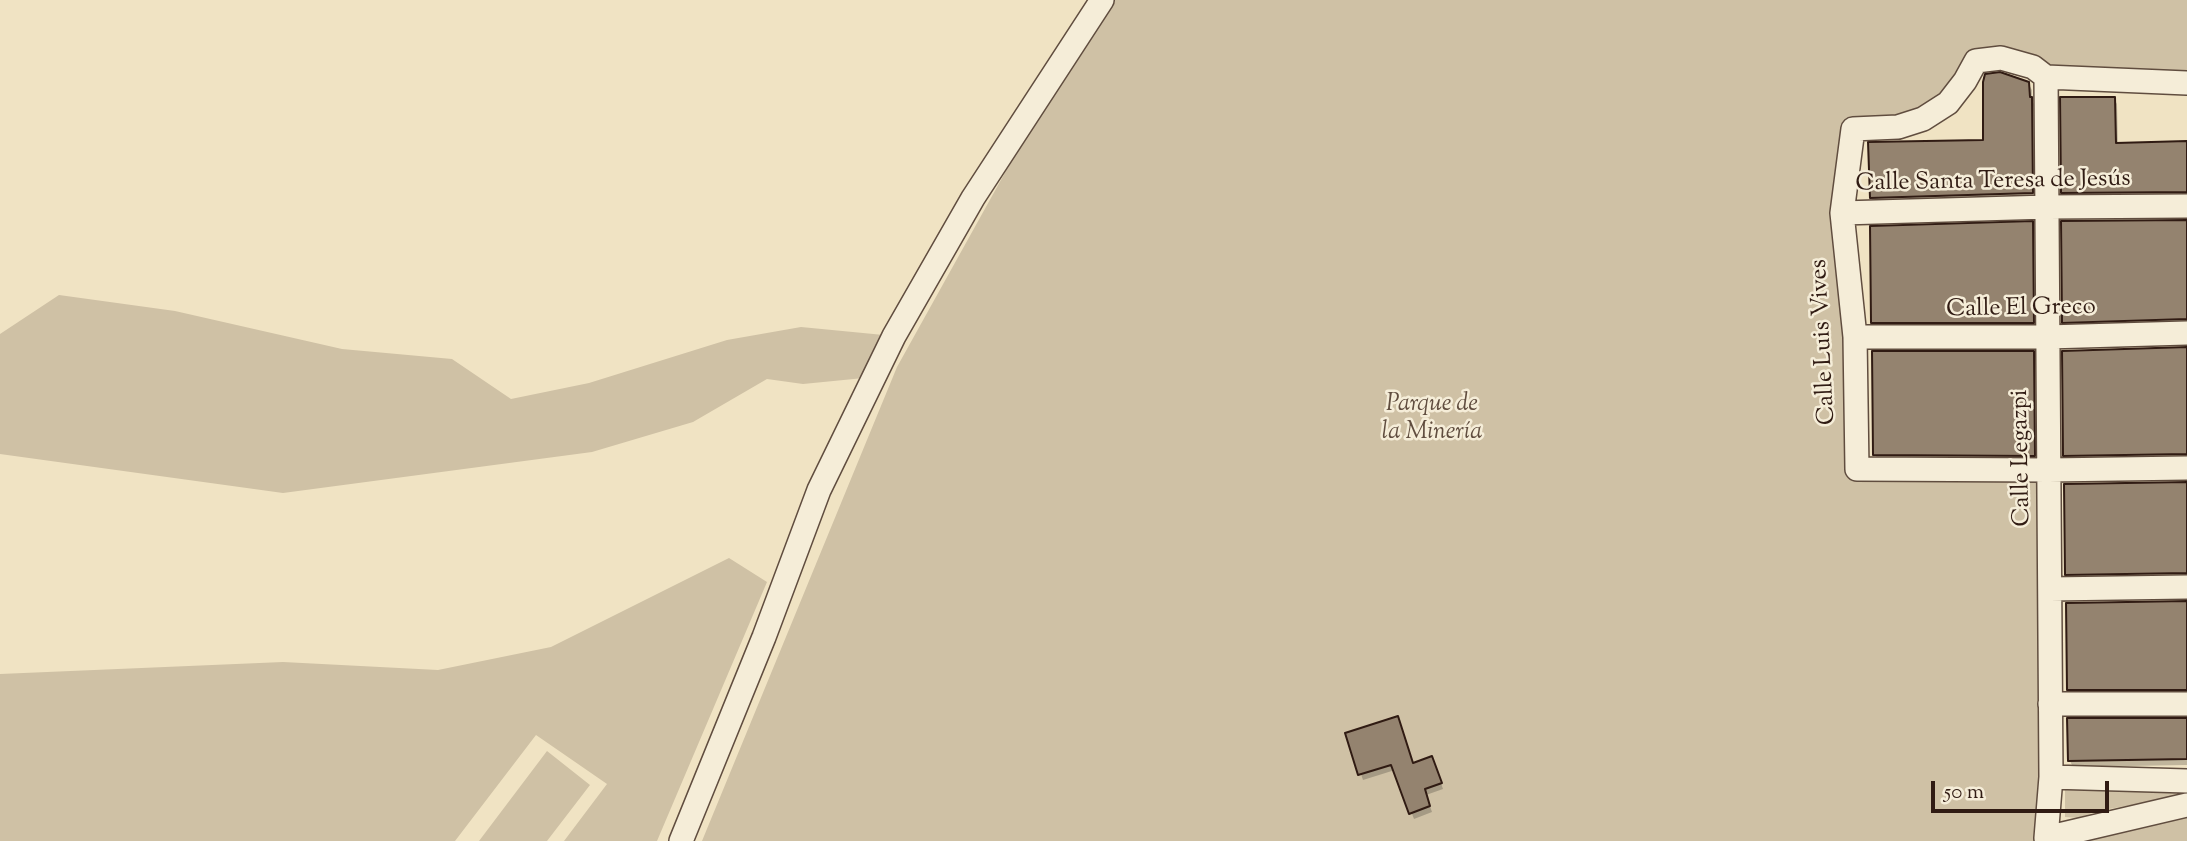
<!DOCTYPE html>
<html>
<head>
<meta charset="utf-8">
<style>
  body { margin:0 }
  #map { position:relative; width:2187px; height:841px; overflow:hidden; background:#f0e3c3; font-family:"Sorts Mill Goudy",serif }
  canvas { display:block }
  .scale { position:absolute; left:1931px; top:781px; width:178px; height:32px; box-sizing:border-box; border:4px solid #301b13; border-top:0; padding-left:9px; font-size:21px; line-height:24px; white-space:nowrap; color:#301b13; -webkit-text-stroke:5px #f5edd8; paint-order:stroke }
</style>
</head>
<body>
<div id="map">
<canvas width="2187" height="841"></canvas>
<div class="scale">50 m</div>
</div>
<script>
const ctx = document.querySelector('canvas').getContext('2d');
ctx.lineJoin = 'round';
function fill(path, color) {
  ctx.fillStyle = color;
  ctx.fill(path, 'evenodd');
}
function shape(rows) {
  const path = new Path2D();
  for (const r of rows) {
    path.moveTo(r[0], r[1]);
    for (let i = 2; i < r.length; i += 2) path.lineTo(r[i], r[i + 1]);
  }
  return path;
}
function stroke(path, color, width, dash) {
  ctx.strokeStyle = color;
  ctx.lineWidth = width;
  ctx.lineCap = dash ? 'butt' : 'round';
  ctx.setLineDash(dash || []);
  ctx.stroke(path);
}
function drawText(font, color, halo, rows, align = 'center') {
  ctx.font = font + ' "Sorts Mill Goudy",serif';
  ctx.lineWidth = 5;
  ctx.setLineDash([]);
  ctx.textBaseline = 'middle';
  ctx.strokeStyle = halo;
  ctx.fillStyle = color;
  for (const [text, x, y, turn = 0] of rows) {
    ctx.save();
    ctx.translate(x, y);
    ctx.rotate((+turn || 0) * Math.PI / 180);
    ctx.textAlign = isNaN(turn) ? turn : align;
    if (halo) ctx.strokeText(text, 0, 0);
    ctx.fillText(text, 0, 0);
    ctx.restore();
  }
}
fill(shape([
  [1101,0,2187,0,2187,83,2032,67,1997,47,1976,61,1948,103,1853,129,1857,468,2049,470,2047,837,2187,804,2187,841,702,841,897,367],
  [59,295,175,311,342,349,452,359,511,399,589,383,727,340,801,327,894,336,874,377,803,384,767,379,693,422,592,452,283,493,0,454,0,334],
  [729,558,767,582,657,841,564,841,607,784,536,735,455,841,0,841,0,674,283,662,438,670,551,647],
  [547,751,590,785,547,841,479,841],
  [2187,785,2187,795,2098,811,2078,818,2065,817,2065,789]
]), '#cfc1a5');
fill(shape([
  [2028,83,2032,90,2032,101,2035,105,2036,200,1875,204,1871,198,1985,142],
  [2114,98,2117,104,2118,144,2187,143,2187,197,2066,198,2063,192],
  [2187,222,2187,325,2067,328,2064,322],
  [2032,223,2035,229,2036,328,1876,328,1873,323],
  [2187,349,2187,460,2068,461,2064,455],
  [2033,353,2037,359,2037,462,1879,461,1875,455],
  [2187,484,2187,579,2070,580,2067,574],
  [2187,603,2187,695,2072,695,2069,690],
  [2187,720,2187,765,2073,767,2070,761],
  [1347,734,1413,764,1434,763,1443,789,1426,795,1432,812,1414,819,1395,770,1363,780]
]), '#0003');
const building = shape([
  [2000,72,2029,82,2030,97,2032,97,2033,193,1870,198,1868,142,1983,140,1983,82,1985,74,2000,72],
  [2060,97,2115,97,2116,143,2187,141,2187,192,2061,193,2060,97],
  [2187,220,2187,319,2062,323,2061,221,2187,220],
  [2033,221,2034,323,1871,323,1870,226,2033,221],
  [2187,347,2187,454,2063,456,2062,351,2187,347],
  [1872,351,2034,351,2035,456,1873,455,1872,351],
  [2187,482,2187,573,2065,575,2064,484,2187,482],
  [2187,601,2187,690,2067,690,2066,603,2187,601],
  [1398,716,1413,763,1432,756,1442,783,1425,789,1430,806,1409,814,1391,765,1358,775,1345,733,1398,716],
  [2067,718,2187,718,2187,759,2068,761,2067,718]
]);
fill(building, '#94836f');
stroke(building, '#301b13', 2);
const street = shape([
  [2046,77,2051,777,2046,838,2187,805],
  [2187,83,2046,77,2033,67,2001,58,1976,61,1965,81,1948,103,1923,119,1898,127,1853,129,1842,213,2048,207,2187,206],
  [1842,213,1855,337,1857,469,2049,470,2187,468],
  [1855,337,2047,337,2187,333],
  [2050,589,2187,587],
  [2050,704,2187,704],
  [2051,777,2187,781],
  [681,841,764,637,819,490,894,336,973,198,1102,0]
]);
stroke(street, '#604d3f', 26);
stroke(street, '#f5edd8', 23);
drawText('24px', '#301b13', '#f5edd8', [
  ["Calle Santa Teresa de Jesús",1993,183,-1],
  ["Calle El Greco",2021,310,-1],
  ["Calle Luis Vives",1825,342,-93],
  ["Calle Legazpi",2023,458,-91]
]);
drawText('italic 24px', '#604d3f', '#f5edd8', [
  ["Parque de",1432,406],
  ["la Minería",1432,434]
]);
</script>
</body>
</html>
